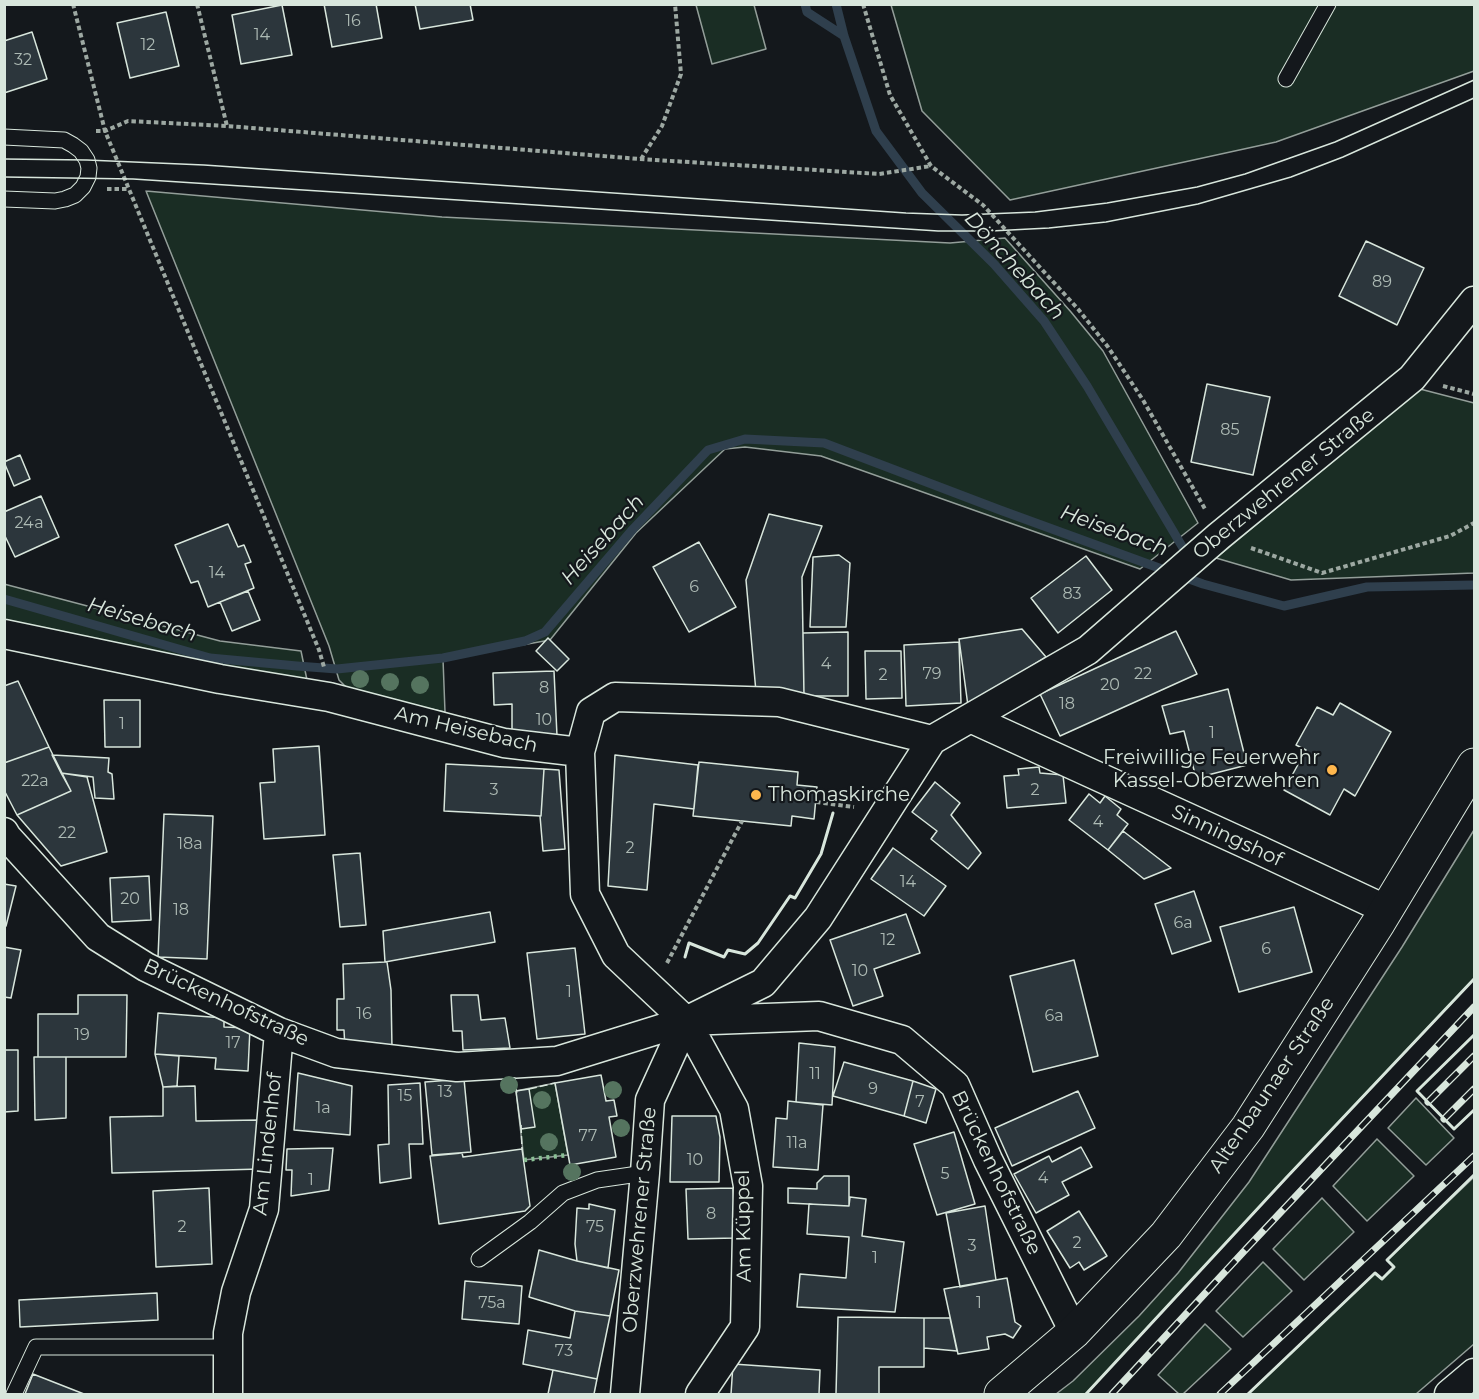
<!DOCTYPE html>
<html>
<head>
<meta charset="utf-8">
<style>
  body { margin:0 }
  #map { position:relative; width:1479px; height:1399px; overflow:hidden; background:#14181c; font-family:Montserrat,sans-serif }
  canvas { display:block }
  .frame { position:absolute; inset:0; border:6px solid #d8e6dc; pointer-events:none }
</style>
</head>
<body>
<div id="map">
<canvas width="1479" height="1399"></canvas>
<div class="frame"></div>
</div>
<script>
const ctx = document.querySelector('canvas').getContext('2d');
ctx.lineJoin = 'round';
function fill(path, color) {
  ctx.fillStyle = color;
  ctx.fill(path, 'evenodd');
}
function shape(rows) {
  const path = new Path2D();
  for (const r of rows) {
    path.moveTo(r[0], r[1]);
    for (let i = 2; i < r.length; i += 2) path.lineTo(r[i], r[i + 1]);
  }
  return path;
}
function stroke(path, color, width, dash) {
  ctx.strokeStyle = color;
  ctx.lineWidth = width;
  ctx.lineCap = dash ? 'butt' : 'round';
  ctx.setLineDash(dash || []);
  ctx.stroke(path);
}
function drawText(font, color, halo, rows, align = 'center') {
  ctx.font = font + ' Montserrat,sans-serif';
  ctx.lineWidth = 4.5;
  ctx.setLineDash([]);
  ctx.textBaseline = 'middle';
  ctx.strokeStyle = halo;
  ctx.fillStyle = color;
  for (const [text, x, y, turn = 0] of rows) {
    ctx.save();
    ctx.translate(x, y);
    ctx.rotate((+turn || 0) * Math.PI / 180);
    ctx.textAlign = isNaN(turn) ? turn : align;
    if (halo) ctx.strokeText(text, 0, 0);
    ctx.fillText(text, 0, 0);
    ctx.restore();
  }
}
const green = shape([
  [696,5,754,5,766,49,712,64,696,5],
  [891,5,1474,5,1474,71,1276,142,1010,200,922,111,891,5],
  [146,191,442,217,950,243,1005,238,1071,312,1103,351,1198,523,1140,569,821,456,745,447,725,449,636,533,550,640,443,659,445,712,351,692,339,680,329,646,146,191],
  [1420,389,1474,403,1474,573,1291,580,1216,558,1420,389],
  [4,584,220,641,301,651,307,680,221,669,5,620,4,584],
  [1474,830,1474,979,1286,1178,1086,1394,1056,1394,1073,1381,1139,1316,1178,1273,1249,1182,1402,947,1474,830],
  [555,1083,568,1155,524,1160,516,1091,555,1083],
  [1416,1098,1454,1138,1426,1165,1388,1128,1416,1098],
  [1377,1139,1414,1176,1367,1221,1333,1186,1377,1139],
  [1474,1177,1474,1344,1416,1394,1248,1394,1375,1273,1382,1279,1394,1267,1387,1260,1474,1177],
  [1322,1198,1354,1232,1304,1280,1273,1249,1322,1198],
  [1263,1262,1292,1291,1243,1337,1216,1311,1263,1262],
  [1205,1324,1231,1349,1183,1394,1179,1394,1158,1375,1205,1324]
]);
fill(green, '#1a2d24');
stroke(green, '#939e99', 1.5);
stroke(shape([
  [805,4,807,12,844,36],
  [836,4,844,36,876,131,922,193,994,264,1044,321,1087,386,1189,558],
  [4,599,210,658,297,666,337,669,443,658,525,641,545,632,633,529,708,450,745,439,824,443,1000,510,1203,584,1284,606,1367,587,1474,585]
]), '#2f3f4d', 9);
const building = shape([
  [324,4,376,4,382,38,332,47,324,4],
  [415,4,470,4,473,20,420,29,415,4],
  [282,5,292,55,241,64,232,15,282,5],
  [166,12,179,66,130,78,117,23,166,12],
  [32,32,47,79,4,93,4,41,32,32],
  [1366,241,1424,268,1397,325,1339,296,1366,241],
  [1207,384,1270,397,1253,475,1191,462,1207,384],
  [20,455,30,479,14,486,4,462,20,455],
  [41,496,59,537,15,557,4,534,4,512,41,496],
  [769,514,822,526,802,577,804,696,756,692,746,580,769,514],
  [228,524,238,547,244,545,251,562,245,564,254,588,208,607,198,581,191,583,175,545,228,524],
  [699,542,736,607,689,632,653,567,699,542],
  [839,555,850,563,846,627,810,627,813,557,839,555],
  [1086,556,1112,590,1058,633,1031,598,1086,556],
  [248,591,260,620,232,631,220,602,248,591],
  [1022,629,1046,657,968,706,959,639,1022,629],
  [1176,631,1197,674,1060,736,1040,694,1176,631],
  [848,632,848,696,804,696,803,633,848,632],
  [548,638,569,659,557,671,536,651,548,638],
  [959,642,961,703,906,706,904,645,959,642],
  [865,651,901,651,902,698,866,699,865,651],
  [554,671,557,736,512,731,512,704,494,705,493,673,554,671],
  [18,681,49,747,4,763,4,686,18,681],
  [1228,689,1247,765,1196,778,1184,731,1170,734,1162,706,1228,689],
  [104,700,140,700,140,747,105,747,104,700],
  [1340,703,1391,732,1355,796,1344,789,1330,815,1284,790,1306,750,1296,745,1317,707,1333,715,1340,703],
  [319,746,325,835,264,839,260,783,275,782,273,749,319,746],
  [49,747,71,791,17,815,4,790,4,763,49,747],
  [52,755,109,758,108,772,112,774,114,799,95,798,93,777,61,773,52,755],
  [615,755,698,765,694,809,654,804,647,890,608,886,615,755],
  [699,762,798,772,797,785,817,787,814,819,792,816,791,826,693,816,699,762],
  [446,764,544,769,541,816,444,811,446,764],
  [1039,767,1040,773,1063,775,1066,803,1007,808,1004,776,1019,775,1018,769,1039,767],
  [544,769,559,770,565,849,543,851,540,816,541,816,544,769],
  [61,773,87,777,107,852,61,866,17,815,71,791,61,773],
  [935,782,960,803,951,815,981,853,968,869,931,839,937,831,912,812,935,782],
  [1089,794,1100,803,1105,796,1121,809,1117,815,1128,824,1108,850,1069,820,1089,794],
  [164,814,213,816,207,959,158,957,164,814],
  [1123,831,1171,868,1144,879,1108,850,1123,831],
  [893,848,946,886,924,916,871,879,893,848],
  [360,853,366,925,340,927,333,855,360,853],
  [149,876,151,920,112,922,110,878,149,876],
  [4,884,16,886,6,926,4,926,4,884],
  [1194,891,1211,941,1172,954,1155,904,1194,891],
  [1294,907,1312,972,1239,992,1220,927,1294,907],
  [490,912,495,942,385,962,383,931,490,912],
  [906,914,920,953,874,969,883,996,853,1006,830,940,906,914],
  [4,947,21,950,11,998,4,997,4,947],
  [575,948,585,1034,537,1039,527,953,575,948],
  [1074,960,1098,1056,1033,1072,1010,976,1074,960],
  [385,962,387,962,391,990,392,1049,345,1049,344,1030,337,1030,337,999,344,999,343,964,385,962],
  [78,995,127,995,126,1057,38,1057,38,1014,78,1014,78,995],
  [451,995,478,995,481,1020,505,1018,510,1048,463,1050,462,1031,453,1031,451,995],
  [158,1013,224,1018,224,1027,250,1028,248,1071,215,1069,216,1058,155,1054,158,1013],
  [799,1043,835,1047,832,1105,796,1102,799,1043],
  [4,1050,18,1050,18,1111,4,1112,4,1050],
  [155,1054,179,1056,177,1086,163,1087,155,1054],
  [34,1057,66,1057,66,1118,35,1120,34,1057],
  [844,1062,913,1081,904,1116,833,1096,844,1062],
  [298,1073,352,1086,350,1135,294,1130,298,1073],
  [601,1075,606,1101,614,1100,617,1116,609,1117,616,1157,570,1165,555,1083,601,1075],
  [464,1079,471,1152,432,1155,425,1082,464,1079],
  [913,1081,936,1089,926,1123,904,1116,913,1081],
  [420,1083,423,1144,409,1144,411,1178,380,1183,378,1145,389,1144,388,1085,420,1083],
  [195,1086,196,1121,260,1120,261,1169,112,1173,110,1117,163,1116,163,1087,195,1086],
  [529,1089,535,1127,521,1129,516,1091,529,1089],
  [1078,1091,1095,1128,1012,1166,995,1128,1078,1091],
  [788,1101,823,1105,818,1170,773,1167,776,1118,787,1119,788,1101],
  [672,1116,716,1116,720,1137,719,1182,670,1182,672,1116],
  [954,1132,975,1204,937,1215,914,1144,954,1132],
  [1081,1147,1092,1167,1062,1182,1069,1195,1036,1213,1014,1174,1049,1156,1052,1162,1081,1147],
  [333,1148,329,1190,291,1196,292,1170,286,1170,287,1149,333,1148],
  [522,1149,530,1206,525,1211,439,1224,430,1156,462,1153,463,1157,522,1149],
  [824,1176,849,1176,849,1206,788,1203,788,1188,817,1189,817,1183,824,1176],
  [209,1188,212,1264,156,1267,153,1191,209,1188],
  [733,1188,736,1238,688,1239,686,1189,733,1188],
  [850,1197,866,1199,862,1236,904,1242,895,1312,797,1307,800,1274,846,1278,849,1237,807,1234,809,1204,849,1206,850,1197],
  [589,1204,615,1210,608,1268,577,1261,575,1244,577,1208,589,1209,589,1204],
  [985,1206,996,1280,960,1287,946,1213,985,1206],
  [1079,1211,1107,1256,1084,1270,1079,1262,1070,1268,1047,1231,1079,1211],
  [539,1250,577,1261,619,1270,610,1316,575,1311,529,1297,539,1250],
  [1007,1278,1015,1322,1021,1326,1013,1338,1005,1334,987,1337,989,1349,958,1354,944,1289,1007,1278],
  [465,1281,522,1286,519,1324,462,1319,465,1281],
  [157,1293,158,1320,20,1327,19,1300,157,1293],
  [575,1311,610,1316,597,1379,523,1364,528,1330,570,1338,575,1311],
  [838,1317,924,1318,924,1367,879,1367,879,1394,836,1394,838,1317],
  [924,1318,950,1318,957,1351,924,1348,924,1318],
  [733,1364,820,1370,819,1394,731,1394,733,1364],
  [553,1370,597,1379,594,1394,548,1394,553,1370],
  [33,1374,84,1394,25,1394,33,1374]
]);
fill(building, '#2c363c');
stroke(building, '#d8e6dc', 1.5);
const service = shape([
  [1286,79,1328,4],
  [4,137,64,140,73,145,81,151,87,160,89,168,88,177,83,187,75,195,65,199,55,201,4,199],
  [479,1259,530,1222,563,1193,597,1180,645,1173],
  [14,1394,36,1347,228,1347]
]);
const minor = shape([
  [4,634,220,679,329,697,504,743,580,752],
  [970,718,1259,850,1387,910],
  [4,832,7,837,98,937,146,967,279,1032,336,1053,457,1067,557,1061,686,1021,819,1016,902,1040,955,1085,988,1160,1074,1332],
  [228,1394,228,1333,236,1292,264,1209,279,1032],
  [625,1394,645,1173,650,1100,686,1021,763,983,818,918,932,740,1088,650,1219,536,1412,378,1474,301],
  [700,1394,745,1327,748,1186,734,1109,686,1021,616,955,585,894,580,752,591,712,615,697,779,702,932,740],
  [1449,1394,1474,1373]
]);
const secondary = shape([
  [1001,1394,1074,1332,1166,1235,1248,1127,1379,922,1474,765]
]);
stroke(service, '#d8e6dc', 17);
stroke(minor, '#d8e6dc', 31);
stroke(secondary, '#d8e6dc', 35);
stroke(shape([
  [73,4,105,131,319,650,324,667],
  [197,4,227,126],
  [863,4,890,95,931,166,983,205,1078,309,1108,347,1143,400,1205,509],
  [96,131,105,131,128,121,227,126,640,159,879,174,931,166],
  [641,159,662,126,681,74,675,4],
  [107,189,129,189],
  [1443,386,1474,394],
  [1251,548,1322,573,1450,536,1474,523],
  [816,802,854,807],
  [667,963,742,821]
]), '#9da8a2', 4, [4.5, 3]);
stroke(service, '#14181c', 15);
stroke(minor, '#14181c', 28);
stroke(secondary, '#14181c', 33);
stroke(shape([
  [4,159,87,160,204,165,906,213,962,215,1035,212,1107,203,1197,187,1245,174,1335,142,1474,80],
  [4,177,133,179,938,231,991,231,1049,228,1106,222,1198,204,1291,177,1343,157,1474,98]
]), '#d8e6dc', 1.5);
const rail = shape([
  [1428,1102,1474,1056],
  [1444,1119,1474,1089],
  [1112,1394,1247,1248,1474,1007],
  [1220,1394,1474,1156]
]);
stroke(rail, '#d8e6dc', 7);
stroke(rail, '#14181c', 4.5, [14]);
stroke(shape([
  [524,1160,568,1155]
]), '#8ac095', 4.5, [3, 4.5]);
stroke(shape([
  [511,1078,515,1078,517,1095],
  [529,1089,555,1083],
  [521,1125,522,1149]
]), '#d8e6dc', 1.5, [8, 3]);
stroke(shape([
  [685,957,689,943,724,957,728,950,745,954,758,943,790,896,795,898,821,854,833,813],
  [1474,1035,1417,1091,1454,1129,1474,1110],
  [1086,1394,1286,1178,1474,979],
  [1248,1394,1375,1273,1382,1279,1394,1267,1387,1260,1474,1175]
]), '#d8e6dc', 3);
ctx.fillStyle = '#55745f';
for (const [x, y] of [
  [360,679],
  [390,682],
  [420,685],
  [509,1085],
  [613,1090],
  [542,1100],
  [621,1128],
  [549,1142],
  [572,1172]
]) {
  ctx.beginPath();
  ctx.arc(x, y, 9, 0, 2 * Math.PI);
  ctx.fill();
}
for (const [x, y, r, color] of [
  [1332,770,6,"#ffb74d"],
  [756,795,6,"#ffb74d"]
]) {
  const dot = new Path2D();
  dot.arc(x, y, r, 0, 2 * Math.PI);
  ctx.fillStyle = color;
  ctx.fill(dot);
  stroke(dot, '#14181c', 2);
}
drawText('16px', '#adbab4', null, [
  ["16",353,21],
  ["14",262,35],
  ["12",148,45],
  ["32",23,60],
  ["89",1382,282],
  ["85",1230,430],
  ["24a",29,523],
  ["14",217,573],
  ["6",694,587],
  ["83",1072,594],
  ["4",826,664],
  ["79",932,674],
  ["22",1143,674],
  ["2",883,675],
  ["20",1110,685],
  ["8",544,688],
  ["18",1067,704],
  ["10",544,720],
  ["1",122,724],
  ["1",1212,733],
  ["22a",35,781],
  ["3",494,790],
  ["2",1035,790],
  ["4",1098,822],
  ["22",67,833],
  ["18a",190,844],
  ["2",630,848],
  ["14",908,882],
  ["20",130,899],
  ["18",181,910],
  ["6a",1183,923],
  ["12",888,940],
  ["6",1266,949],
  ["10",860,971],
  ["1",569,992],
  ["16",364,1014],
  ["6a",1054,1016],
  ["19",82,1035],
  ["17",233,1043],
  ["11",815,1074],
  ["9",873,1089],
  ["13",445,1092],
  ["15",405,1096],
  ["7",920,1102],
  ["1a",323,1108],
  ["77",588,1136],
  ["11a",797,1143],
  ["10",695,1160],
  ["5",945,1174],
  ["4",1043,1178],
  ["1",311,1180],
  ["8",711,1214],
  ["2",182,1227],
  ["75",595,1227],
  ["2",1077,1243],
  ["3",972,1246],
  ["1",875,1258],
  ["75a",492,1303],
  ["1",979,1303],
  ["73",564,1351]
]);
drawText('20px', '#d8e6dc', '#14181c', [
  ["Oberzwehrener Straße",1284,484,-39],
  ["Am Heisebach",466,730,13],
  ["Sinningshof",1227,836,25],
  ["Brückenhofstraße",226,1003,25],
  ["Altenbaunaer Straße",1272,1085,-56],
  ["Am Lindenhof",268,1144,-84],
  ["Brückenhofstraße",996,1173,64],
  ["Oberzwehrener Straße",640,1220,-85],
  ["Am Küppel",744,1226,-91]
]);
drawText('20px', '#d8e6dc', '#14181c', [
  ["Freiwillige Feuerwehr",1320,758],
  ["Kassel-Oberzwehren",1320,781],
  ["Thomaskirche",768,795,"left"]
], 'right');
drawText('italic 21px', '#d8e6dc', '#14181c', [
  ["Dönchebach",1014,266,48],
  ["Heisebach",1114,531,20],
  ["Heisebach",603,540,-48],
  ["Heisebach",142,620,16]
]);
</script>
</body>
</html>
